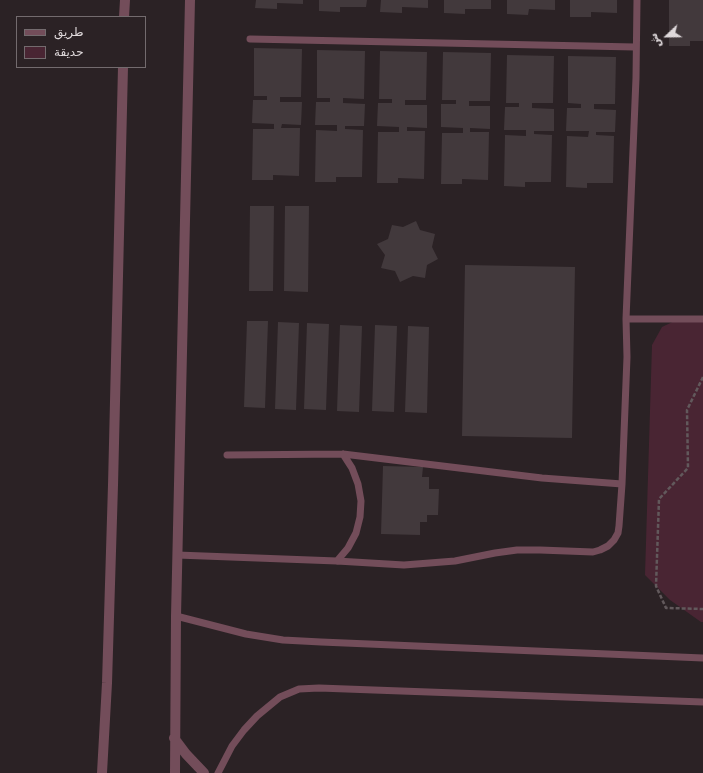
<!DOCTYPE html>
<html>
<head>
<meta charset="utf-8">
<style>
  body { margin:0 }
  #map { position:relative; width:703px; height:773px; overflow:hidden; background:#2b2225; font-family:"DejaVu Sans",Vazirmatn,sans-serif }
  canvas { display:block }
  .legend { position:absolute; left:16px; top:16px; width:130px; height:52px; box-sizing:border-box; background:#2b2225; border:1px solid #736b6e; margin:0; padding:5px 7px; list-style:none; font-size:12px; color:#dfd9db }
  .legend li { display:flex; align-items:center; gap:8px; height:20px }
  .legend b { width:20px; border:1px solid #736b6e }
  .north { position:absolute; left:647px; top:16px; width:40px; height:40px; -webkit-text-stroke:3px #2b2225; paint-order:stroke; rotate:248deg; font-size:11px; font-weight:700; line-height:16px; text-align:center; color:#dfd9db }
  .north::after { content:''; display:block; margin:auto; width:14px; height:18px; background:#dfd9db; clip-path:polygon(50% 0,100% 100%,50% 72%,0 100%) }
</style>
</head>
<body>
<div id="map">
<canvas width="703" height="773"></canvas>
<ul class="legend">
<li><b style="height:5px;background:#734d5a"></b>طريق</li>
<li><b style="height:11px;background:#492533"></b>حديقة</li>
</ul>
<div class="north">ش</div>
</div>
<script>
const ctx = document.querySelector('canvas').getContext('2d');
ctx.lineJoin = 'round';
function fill(path, color) {
  ctx.fillStyle = color;
  ctx.fill(path, 'evenodd');
}
function shape(rows) {
  const path = new Path2D();
  for (const r of rows) {
    path.moveTo(r[0], r[1]);
    for (let i = 2; i < r.length; i += 2) path.lineTo(r[i], r[i + 1]);
  }
  return path;
}
function stroke(path, color, width, dash) {
  ctx.strokeStyle = color;
  ctx.lineWidth = width;
  ctx.lineCap = dash ? 'butt' : 'round';
  ctx.setLineDash(dash || []);
  ctx.stroke(path);
}
fill(shape([
  [683,317,703,317,703,622,701,622,670,600,645,575,652,345,662,327]
]), '#492533');
fill(shape([
  [256,0,303,0,303,4,277,3,277,9,255,8],
  [319,0,367,0,366,7,340,7,340,12,319,11],
  [381,0,428,0,428,8,402,7,402,13,380,12],
  [444,0,491,0,491,9,465,9,465,14,444,13],
  [507,0,555,0,555,10,529,9,528,15,507,14],
  [570,0,617,0,617,13,591,12,591,17,570,17],
  [669,0,703,0,703,41,690,41,690,46,669,46],
  [254,48,302,49,301,97,280,97,280,102,302,102,301,125,282,124,281,128,300,128,299,176,273,175,273,180,252,180,253,129,274,129,274,124,252,123,253,100,267,100,267,96,254,96],
  [317,50,365,51,364,99,343,98,343,103,365,104,364,126,345,126,345,129,363,130,362,177,336,177,336,182,315,182,316,130,337,131,337,125,315,125,316,102,330,102,330,98,317,98],
  [380,51,427,52,426,100,405,100,405,105,427,105,427,128,407,127,407,131,425,131,424,179,398,178,398,183,377,183,378,132,399,132,399,127,377,126,378,103,392,103,392,99,379,99],
  [443,52,491,53,490,101,469,101,469,106,490,106,490,129,470,128,470,132,489,132,488,180,462,179,462,184,441,184,442,133,463,133,463,128,441,127,441,104,456,104,456,100,442,100],
  [507,55,554,56,553,103,532,103,532,108,554,109,554,131,534,131,534,134,552,135,551,182,525,182,525,187,504,186,505,135,526,136,526,130,504,130,505,107,519,107,519,103,506,103],
  [568,56,616,57,615,104,594,104,594,109,616,110,615,132,596,132,596,135,614,136,613,183,587,183,587,188,566,187,567,136,588,137,589,131,566,131,567,108,581,108,581,104,568,103],
  [250,206,274,206,273,291,249,291],
  [285,206,309,206,308,292,284,291],
  [416,221,420,230,435,234,432,247,438,259,427,265,425,278,413,276,400,282,395,271,381,268,385,255,377,244,388,239,392,225,403,227],
  [465,265,575,267,572,438,462,436],
  [247,321,268,321,265,408,244,407],
  [278,322,299,323,296,410,275,409],
  [307,323,329,324,326,410,304,409],
  [340,325,362,326,359,412,337,411],
  [375,325,397,326,394,412,372,411],
  [408,326,429,327,427,413,405,412],
  [383,466,423,467,422,477,429,477,429,489,439,489,438,515,427,515,427,522,420,522,420,535,381,534]
]), '#42393c');
stroke(shape([
  [703,377,687,410,688,468,659,499,656,586,666,608,703,609]
]), '#62595c', 2.5, [4, 2]);
stroke(shape([
  [250,39,635,47],
  [626,319,703,319],
  [227,455,343,454,542,478,622,484],
  [177,555,337,561,404,565,455,561,495,553,517,550,540,550,593,552,600,550,608,546,614,540,618,533,619,526,622,484,627,357,626,319,636,78,637,0],
  [337,561,348,548,356,533,360,517,361,501,358,484,352,468,343,454],
  [176,616,246,634,283,640,321,642,703,658],
  [218,773,232,746,244,730,257,716,280,697,299,689,319,688,703,702]
]), '#734d5a', 7);
stroke(shape([
  [124,17,125,0],
  [174,738,186,754,204,773],
  [102,773,107,683,113,485,123,67],
  [175,773,176,616,190,0]
]), '#734d5a', 10);
</script>
</body>
</html>
